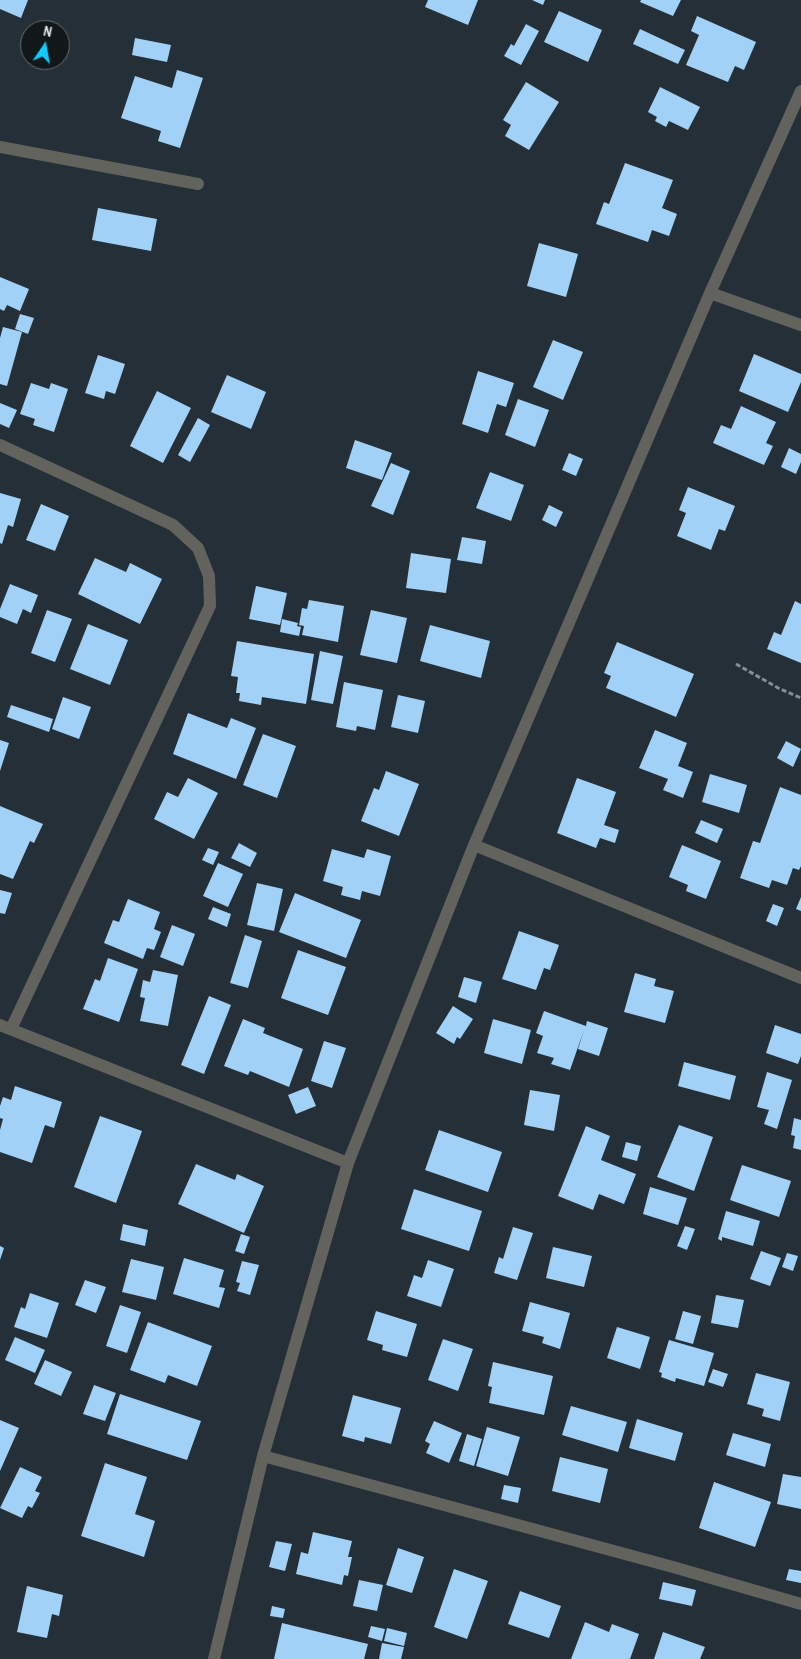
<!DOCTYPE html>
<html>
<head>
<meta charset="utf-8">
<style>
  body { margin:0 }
  #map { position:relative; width:801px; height:1659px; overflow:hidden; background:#252f37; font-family:"Archivo Narrow",sans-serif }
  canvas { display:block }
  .north { position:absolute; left:20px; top:20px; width:50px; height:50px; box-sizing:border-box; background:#12171a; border:1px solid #666b70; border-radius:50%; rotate:12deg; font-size:14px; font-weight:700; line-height:20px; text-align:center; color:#e4eaf0 }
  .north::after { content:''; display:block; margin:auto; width:18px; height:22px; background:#0fcafa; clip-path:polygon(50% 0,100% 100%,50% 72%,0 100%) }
</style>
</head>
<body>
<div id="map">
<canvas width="801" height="1659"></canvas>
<div class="north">N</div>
</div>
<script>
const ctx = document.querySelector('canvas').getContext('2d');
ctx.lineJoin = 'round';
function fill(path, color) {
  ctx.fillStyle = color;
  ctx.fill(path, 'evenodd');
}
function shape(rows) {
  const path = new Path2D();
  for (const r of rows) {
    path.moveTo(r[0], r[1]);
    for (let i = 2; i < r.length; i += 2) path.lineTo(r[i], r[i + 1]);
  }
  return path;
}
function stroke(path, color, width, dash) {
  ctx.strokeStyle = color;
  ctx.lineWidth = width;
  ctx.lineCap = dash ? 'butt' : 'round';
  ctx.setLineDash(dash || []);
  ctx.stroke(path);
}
fill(shape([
  [0,0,28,0,21,18,0,9],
  [428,0,478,0,468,25,425,7],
  [532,0,545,0,543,5],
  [641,0,681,0,673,16,640,2],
  [559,11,602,30,588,62,544,42],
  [697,16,756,42,744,70,735,66,728,82,686,65,699,35,691,31],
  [526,24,539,31,521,65,504,56,511,44,514,46],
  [640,29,685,50,678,64,633,44],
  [135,38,171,45,167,62,132,55],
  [177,70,203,78,180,148,158,141,161,131,121,118,135,76,172,88],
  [526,82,559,102,529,150,505,136,511,125,503,120],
  [660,87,700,107,688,130,669,121,666,127,655,121,657,117,648,112],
  [625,163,673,180,662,208,677,214,669,236,652,230,648,242,596,224,604,202,609,204],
  [98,208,157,219,151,251,92,240],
  [539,243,578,254,566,297,527,286],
  [0,277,29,289,20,311,7,305,4,311,0,309],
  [20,314,34,318,28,334,15,329],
  [3,327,22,332,7,386,0,384,0,338],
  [553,340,583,352,563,400,533,387],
  [754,354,801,374,801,382,788,412,739,391],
  [98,355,125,364,115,394,106,391,104,399,85,393],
  [478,371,514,383,506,407,497,404,488,433,462,424],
  [227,375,266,392,251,429,211,412],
  [31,383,49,389,51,383,68,389,54,432,33,425,35,419,20,414],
  [157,391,191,408,163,463,130,446],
  [518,399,549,410,535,447,505,435],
  [0,403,17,410,9,428,0,424],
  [741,406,776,422,766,443,773,446,764,465,713,443,721,425,731,429],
  [198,418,210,425,190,462,178,455],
  [355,440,392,453,382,480,346,468],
  [789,448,801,454,801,462,796,474,781,467],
  [569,453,583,459,576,476,562,470],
  [391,463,410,471,393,515,371,506],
  [490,472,524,485,511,521,476,508],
  [688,487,735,506,725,531,719,529,711,550,677,536,686,513,679,510],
  [0,493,21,499,13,527,8,525,2,544,0,543],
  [41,504,69,516,55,551,26,540],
  [549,505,563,512,556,527,542,520],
  [462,537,486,541,482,564,457,560],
  [411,553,451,559,446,593,406,588],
  [95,558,126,572,130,563,162,579,140,624,78,594],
  [10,584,38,595,31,613,23,609,17,624,0,617,0,609],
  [256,586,287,593,280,625,249,619],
  [309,600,344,606,338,642,302,635,304,626,299,625,302,608,307,609],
  [795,601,801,604,801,663,767,649,774,632,781,635],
  [47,610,72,619,55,662,31,653],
  [371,610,407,618,397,663,360,655],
  [282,619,298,623,297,626,301,627,299,636,280,632],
  [88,624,128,640,110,685,70,669],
  [430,625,490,641,481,678,420,661],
  [237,641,314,654,306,704,262,697,261,705,239,701,240,693,236,693,238,677,231,676],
  [617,642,694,674,676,717,606,688,611,676,604,673],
  [320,651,343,656,333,704,311,700],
  [344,682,383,690,375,730,357,726,356,731,336,727],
  [398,695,425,701,418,733,391,727],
  [63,697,91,707,79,739,52,729],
  [11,705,53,719,49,732,7,717],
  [188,713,227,728,231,718,256,728,236,779,173,754],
  [655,730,687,743,678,766,693,772,683,798,663,790,668,779,639,768],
  [263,734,296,746,277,798,243,785],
  [0,740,9,743,0,771],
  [786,741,801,749,793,767,777,758],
  [386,771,419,784,399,836,361,821,374,788,379,790],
  [710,774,747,785,739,813,702,802],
  [188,778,218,793,194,839,154,819,167,792,178,797],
  [577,778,616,792,604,825,619,830,615,843,600,838,596,848,557,833],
  [780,787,801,795,801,866,799,870,793,868,787,885,772,880,769,888,740,878,753,841,760,843],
  [0,806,43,824,34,843,30,841,13,879,0,874],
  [701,820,723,829,717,843,695,833],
  [239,843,257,853,250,867,231,858],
  [682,845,721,861,706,899,686,891,688,885,669,877],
  [208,848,219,852,213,865,202,860],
  [332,849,364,858,367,849,391,856,380,896,362,891,360,900,341,895,343,887,323,881],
  [218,863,243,874,228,907,203,896],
  [257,883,283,889,274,931,247,925],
  [0,890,12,893,5,914,0,913],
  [295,893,361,920,346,958,279,932],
  [801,897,801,911,796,909],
  [128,899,160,912,154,929,161,932,154,950,147,948,143,959,104,943,113,920,119,922],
  [773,904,784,908,777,926,766,921],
  [213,907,231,914,227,927,208,919],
  [172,925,195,934,183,966,160,957],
  [519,931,559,945,550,970,544,968,536,990,502,979],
  [245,935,262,941,248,988,230,983],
  [298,950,346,967,328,1015,281,998],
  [108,958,138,969,119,1022,83,1009,95,979,100,981],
  [153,970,178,975,168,1026,140,1021,145,998,140,997,143,980,150,982],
  [635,973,656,979,654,986,674,991,665,1023,624,1012],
  [464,977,482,982,476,1003,458,997],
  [209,996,231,1005,204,1074,181,1065],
  [453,1006,473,1019,460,1039,457,1037,454,1044,436,1033],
  [544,1011,586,1026,587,1021,608,1028,599,1056,578,1049,584,1030,570,1070,551,1064,554,1058,537,1053,543,1036,536,1033],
  [243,1019,265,1028,263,1033,303,1049,289,1087,250,1071,248,1075,224,1066],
  [493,1019,531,1030,522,1064,484,1053],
  [775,1025,801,1034,801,1056,798,1064,766,1053],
  [324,1041,346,1048,332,1088,311,1081],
  [684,1062,736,1076,730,1100,678,1086],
  [767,1072,792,1080,777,1129,764,1124,769,1110,757,1107],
  [15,1086,62,1102,54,1128,45,1125,32,1163,0,1152,0,1130,3,1119,0,1118,0,1106,3,1097,11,1100],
  [308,1087,316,1106,296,1114,288,1095],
  [530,1090,560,1095,554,1131,524,1125],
  [100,1116,142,1131,116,1203,74,1187],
  [794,1118,801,1120,801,1150,793,1148,795,1136,791,1135],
  [679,1125,713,1137,694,1191,657,1177],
  [586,1126,610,1136,601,1160,636,1174,624,1204,599,1194,593,1210,558,1196],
  [439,1130,502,1152,488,1192,425,1170],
  [626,1142,641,1146,637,1161,622,1157],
  [196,1164,235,1180,237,1174,264,1186,244,1233,178,1204],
  [742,1165,791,1181,779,1217,730,1200],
  [650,1187,687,1198,678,1225,643,1214],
  [414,1189,482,1211,469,1251,401,1229],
  [726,1211,760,1221,753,1246,722,1237,722,1241,718,1239],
  [123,1224,148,1230,145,1246,120,1240],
  [685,1226,695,1229,687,1250,677,1246],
  [513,1227,533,1233,517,1280,494,1273,499,1257,503,1259],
  [241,1234,250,1237,244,1254,235,1251],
  [0,1246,4,1248,0,1260],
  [553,1247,592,1256,584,1287,546,1278],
  [761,1251,781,1258,770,1286,750,1279],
  [787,1253,798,1256,793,1271,782,1267],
  [184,1258,224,1270,219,1287,225,1288,219,1308,173,1294],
  [131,1259,164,1267,156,1300,122,1292],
  [428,1260,454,1269,441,1307,407,1296,414,1275,422,1278],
  [242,1261,259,1265,250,1295,237,1291,240,1283,236,1282],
  [85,1280,106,1287,96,1313,75,1305],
  [30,1293,59,1303,47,1338,14,1327,21,1307,25,1309],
  [716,1295,744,1300,738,1328,711,1323],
  [530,1302,570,1313,560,1349,542,1343,544,1337,522,1331],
  [120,1305,141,1312,127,1353,106,1346],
  [376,1311,417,1324,407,1357,382,1350,383,1345,367,1340],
  [683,1311,701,1316,693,1344,675,1339],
  [148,1322,212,1346,197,1386,168,1375,165,1383,130,1370],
  [617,1327,650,1337,640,1369,607,1358],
  [15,1337,45,1350,35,1373,5,1360],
  [443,1339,473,1349,458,1391,428,1380],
  [669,1340,714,1353,704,1386,676,1378,675,1382,661,1377,662,1373,659,1372],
  [45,1360,72,1372,61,1396,34,1384],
  [493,1362,553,1376,544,1415,489,1403,492,1387,488,1386],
  [713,1369,728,1374,723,1387,708,1382],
  [756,1373,790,1382,780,1421,762,1416,764,1409,747,1404],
  [94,1385,116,1393,105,1421,83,1414],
  [120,1394,201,1421,187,1460,107,1434],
  [353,1395,401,1408,391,1444,365,1437,364,1442,342,1436],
  [571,1406,627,1422,618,1452,562,1435],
  [637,1419,683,1433,675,1461,629,1448],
  [0,1420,19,1428,0,1471],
  [434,1421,462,1433,449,1463,426,1453,430,1444,425,1441],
  [487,1427,520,1437,508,1476,476,1466],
  [733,1433,771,1444,765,1467,726,1455],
  [467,1434,482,1439,474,1466,459,1461],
  [560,1457,608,1469,600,1503,552,1491],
  [105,1463,147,1477,135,1514,155,1521,144,1557,81,1536],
  [20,1467,42,1477,35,1491,40,1493,32,1508,28,1506,22,1518,0,1508],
  [783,1474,801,1477,801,1509,777,1504],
  [714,1482,771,1502,755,1547,699,1528],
  [504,1485,521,1488,518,1503,501,1499],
  [313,1532,352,1541,348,1557,352,1557,348,1576,344,1575,342,1585,296,1574,301,1552,308,1554],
  [276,1541,292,1544,285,1571,269,1567],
  [398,1548,424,1557,412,1593,386,1585],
  [454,1569,488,1581,467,1639,434,1627],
  [789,1569,801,1571,801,1583,786,1580],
  [359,1580,383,1585,377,1611,353,1606],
  [663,1582,696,1590,692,1606,659,1599],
  [27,1586,63,1595,59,1616,52,1614,47,1638,17,1632],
  [520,1591,561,1606,549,1638,508,1624],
  [272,1606,285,1609,283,1618,270,1616],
  [585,1622,609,1632,612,1624,639,1634,630,1659,571,1659],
  [282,1623,368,1644,364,1659,274,1659],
  [371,1626,385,1629,382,1641,368,1637],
  [387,1628,407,1633,404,1646,384,1641],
  [663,1632,705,1647,700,1659,654,1659],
  [382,1643,404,1647,401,1659,379,1659]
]), '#a1d1f7');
stroke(shape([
  [736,664,780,689,801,698]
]), '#868e95', 3, [5, 2.5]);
stroke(shape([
  [0,147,198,184],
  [710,293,801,325],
  [0,445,173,525,198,548,209,576,210,606,11,1029],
  [474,845,801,978],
  [0,1025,348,1163],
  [263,1456,673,1567,801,1604],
  [214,1659,263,1456,348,1163,474,845,710,293,801,91]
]), '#62635d', 12);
</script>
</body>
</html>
